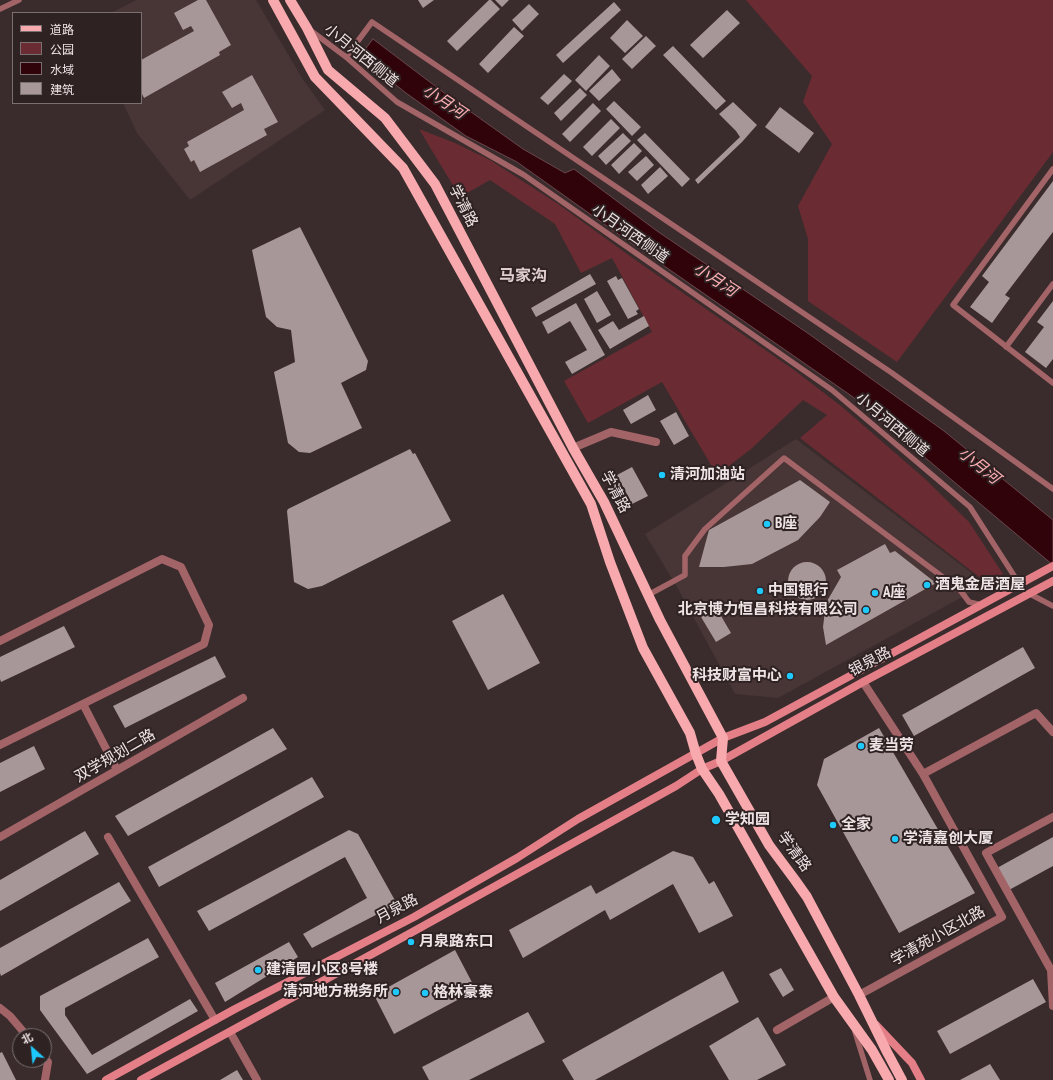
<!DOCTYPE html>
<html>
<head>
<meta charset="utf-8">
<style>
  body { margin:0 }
  #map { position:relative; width:1053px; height:1080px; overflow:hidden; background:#3a2c2c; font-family:"PT Sans Narrow","Noto Sans SC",sans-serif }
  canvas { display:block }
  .legend { position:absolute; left:12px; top:12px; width:130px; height:92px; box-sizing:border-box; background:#2f2223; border:1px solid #7b7071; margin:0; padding:5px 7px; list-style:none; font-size:12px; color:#eee4e5 }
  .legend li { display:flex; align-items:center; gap:8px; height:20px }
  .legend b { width:20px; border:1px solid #7b7071 }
  .north { position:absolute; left:12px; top:1028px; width:40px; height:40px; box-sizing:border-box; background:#2f2223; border:1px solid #7b7071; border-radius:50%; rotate:333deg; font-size:11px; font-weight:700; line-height:16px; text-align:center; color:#eee4e5 }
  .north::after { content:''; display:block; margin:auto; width:14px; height:18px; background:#1ec9fd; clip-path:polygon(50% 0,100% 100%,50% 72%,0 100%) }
</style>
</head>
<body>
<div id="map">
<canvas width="1053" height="1080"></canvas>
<ul class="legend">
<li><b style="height:5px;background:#f7a9ad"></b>道路</li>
<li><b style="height:11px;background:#6b2b33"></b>公园</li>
<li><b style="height:11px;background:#30030b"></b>水域</li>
<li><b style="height:11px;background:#a89798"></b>建筑</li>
</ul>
<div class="north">北</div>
</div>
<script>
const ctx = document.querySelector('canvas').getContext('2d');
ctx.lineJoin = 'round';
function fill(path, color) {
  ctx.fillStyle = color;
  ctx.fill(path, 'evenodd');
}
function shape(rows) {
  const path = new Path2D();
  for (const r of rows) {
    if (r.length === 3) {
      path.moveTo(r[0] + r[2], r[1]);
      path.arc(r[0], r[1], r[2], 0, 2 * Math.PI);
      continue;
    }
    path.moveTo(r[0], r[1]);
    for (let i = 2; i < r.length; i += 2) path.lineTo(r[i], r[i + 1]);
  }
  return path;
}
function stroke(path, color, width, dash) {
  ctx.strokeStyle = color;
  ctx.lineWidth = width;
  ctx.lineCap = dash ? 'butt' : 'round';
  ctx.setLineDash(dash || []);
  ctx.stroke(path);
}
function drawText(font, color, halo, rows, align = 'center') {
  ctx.font = font + ' "PT Sans Narrow","Noto Sans SC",sans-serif';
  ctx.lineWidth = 4;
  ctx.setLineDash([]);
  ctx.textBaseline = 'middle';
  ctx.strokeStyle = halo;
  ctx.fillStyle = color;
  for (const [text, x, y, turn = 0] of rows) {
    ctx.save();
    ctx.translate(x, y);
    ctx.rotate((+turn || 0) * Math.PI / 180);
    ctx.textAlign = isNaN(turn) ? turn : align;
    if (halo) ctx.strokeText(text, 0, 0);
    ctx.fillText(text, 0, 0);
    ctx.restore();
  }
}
fill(shape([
  [136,0,256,0,302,78,325,110,190,200,137,133,123,103,141,103,141,13,111,13],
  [796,439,986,584,778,698,735,694,677,587,645,534]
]), '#483536');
fill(shape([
  [746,0,1053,0,1053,152,897,362,808,301,808,239,798,206,832,144,803,102,812,76],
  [419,129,455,143,490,160,558,204,634,259,794,370,841,406,924,478,969,522,1003,574,987,583,800,438,827,415,803,400,751,449,717,475,662,382,588,423,564,381,652,332,612,258,581,273,555,224,490,180,460,197]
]), '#6b2b33');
const water = shape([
  [373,39,443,92,523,149,565,173,574,169,657,231,809,334,944,431,1053,520,1053,565,853,397,621,236,517,162,466,136,406,93,360,56,373,39]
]);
fill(water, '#30030b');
stroke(water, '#69464c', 1);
fill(shape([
  [198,0,206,0,231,45,219,52,220,55,144,98,141,92,141,60,194,31,191,26,183,30,174,13],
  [418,0,434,0,423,8],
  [489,0,491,0,500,9,457,51,447,41],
  [495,0,509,0,502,7],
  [614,2,621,10,563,63,556,55],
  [529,4,539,14,522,31,512,20],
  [727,10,740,23,703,58,690,45],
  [627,20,643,36,625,53,610,38],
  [514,27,524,36,488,73,479,64],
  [646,36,656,46,632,69,622,59],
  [673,46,726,101,716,110,663,55],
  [599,55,610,66,586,91,575,80],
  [612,69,621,80,599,101,589,91],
  [564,74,572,81,548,105,540,98],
  [252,75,278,122,264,129,267,135,200,172,194,160,191,162,184,149,189,146,187,142,244,110,241,103,232,108,222,92],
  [580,88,587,95,561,121,554,113],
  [614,101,641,127,632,136,606,109],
  [733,102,757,125,742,142,698,184,695,180,740,137,736,131,719,114],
  [593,103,601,111,570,142,562,134],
  [780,107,814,133,799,153,765,127],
  [611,119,620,128,592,156,583,147],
  [623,133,631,141,606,165,598,156],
  [645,133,690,179,682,187,637,140],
  [634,143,642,151,619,174,611,165],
  [646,156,654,165,637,181,628,172],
  [660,167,668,176,648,194,641,185],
  [1053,181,1053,232,1005,295,1010,298,992,323,970,307,989,282,982,276],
  [300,227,368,361,366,370,341,383,362,428,310,453,299,452,288,443,274,372,295,362,291,330,277,327,266,317,252,250],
  [590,274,596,284,536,317,531,308],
  [616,276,618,280,622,278,639,309,636,311,638,314,628,319,607,281],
  [597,291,611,315,597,323,584,299],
  [1053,301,1053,359,1046,368,1025,352,1044,327,1037,322],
  [576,303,605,355,572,374,565,362,587,350,570,321,548,334,542,322],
  [644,316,649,326,610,349,598,330,613,321,619,330],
  [648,395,656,410,631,424,623,410],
  [676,412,689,436,674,445,660,421],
  [410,449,413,454,415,453,451,521,322,586,308,589,294,582,287,511,288,509],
  [632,467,648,496,632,504,617,475],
  [800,480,830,502,820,517,798,540,752,564,724,567,699,567,709,530],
  [885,544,890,553,895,551,936,583,826,645,823,627,826,603,841,577,837,570],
  [807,581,19],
  [503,594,540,663,488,690,452,621],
  [717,609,731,633,716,642,701,617],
  [64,626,75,647,1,682,0,679,0,657],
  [1023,647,1035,668,914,736,902,715],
  [215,656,226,677,125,728,113,706],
  [273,728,287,749,128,836,115,816],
  [879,728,975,893,899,933,817,785,824,759],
  [34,746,45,769,0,792,0,763],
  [312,777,324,797,159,887,148,867],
  [349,830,358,834,397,904,312,948,303,934,367,898,345,857,209,931,197,911],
  [85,831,99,854,0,911,0,880],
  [1053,837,1053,866,1009,890,997,868],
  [673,851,693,857,709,884,714,881,733,916,699,933,673,884,610,920,605,910,523,958,509,930,591,885,596,894],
  [119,882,131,901,1,976,0,973,0,948],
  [148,938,159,957,65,1008,65,1015,92,1055,190,999,198,1011,87,1074,40,1010,40,996],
  [289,942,298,957,225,1002,215,983],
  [455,950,476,990,394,1034,374,995],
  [781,968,794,990,783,997,769,974],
  [723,971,739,1002,595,1080,574,1080,562,1060],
  [1033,979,1046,1002,950,1054,937,1031],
  [528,1012,545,1042,469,1080,429,1080,422,1067],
  [758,1017,786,1065,757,1080,729,1080,709,1046],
  [2,1052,16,1080,0,1080,0,1053],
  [990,1064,1000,1080,960,1080],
  [237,1070,243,1080,220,1080]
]), '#a89798');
stroke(shape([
  [0,9,19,0],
  [310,30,346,57,397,102,524,175,832,390,970,507,1020,585],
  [346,57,372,22,892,373,1053,489],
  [1053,169,953,305,1053,383],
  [1006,347,1053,284],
  [1030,594,1053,606],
  [648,595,685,575,685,556,705,529,784,458,960,590,969,602,982,605],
  [855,1032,870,1080]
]), '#a36468', 5.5);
stroke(shape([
  [573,448,611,432,656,442],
  [0,641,162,559,181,567,209,625,204,644,0,745],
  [83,704,117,770],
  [923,774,1036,713,1053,732],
  [1053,817,986,853,1051,970,1053,1006],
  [0,837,243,698],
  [108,837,215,1020],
  [859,995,1002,917,923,774,863,682],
  [0,1008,10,1016,27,1036],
  [777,1030,834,997],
  [230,1032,257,1080],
  [44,1057,48,1062,45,1080]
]), '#a36468', 8);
stroke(shape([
  [876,1025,912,1063,921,1080],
  [106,1080,235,1009,414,917,517,858,578,819,723,738,765,722,1053,566],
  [141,1080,407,935,676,786,702,769,721,761,863,682,1053,581]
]), '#e47f88', 8);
stroke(shape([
  [273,0,315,77,403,168,591,504,610,562,643,648,690,733,696,754,702,769,719,794,834,997,872,1050,889,1080],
  [290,0,307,28,328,70,385,118,435,184,573,448,604,502,660,620,723,738,721,761,769,845,795,880,807,897,859,995,887,1052,902,1080]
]), '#f7a9ad', 10);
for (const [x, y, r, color] of [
  [662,475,4,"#1ec9fd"],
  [767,524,4,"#1ec9fd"],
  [927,585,4,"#1ec9fd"],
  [760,591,4,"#1ec9fd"],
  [875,593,4,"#1ec9fd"],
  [866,610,4,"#1ec9fd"],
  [790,676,4,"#1ec9fd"],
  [861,746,4,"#1ec9fd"],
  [716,820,5,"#1ec9fd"],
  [833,825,4,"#1ec9fd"],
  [895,839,4,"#1ec9fd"],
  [411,942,4,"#1ec9fd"],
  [258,970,4,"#1ec9fd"],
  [396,992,4,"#1ec9fd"],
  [425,993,4,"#1ec9fd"]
]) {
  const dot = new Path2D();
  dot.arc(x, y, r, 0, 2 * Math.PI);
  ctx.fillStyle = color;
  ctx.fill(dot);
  stroke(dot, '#2f2223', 1.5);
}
drawText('15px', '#eee4e5', '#2f2223', [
  ["小月河西侧道",361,56,39],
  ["学清路",463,206,63],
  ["小月河西侧道",630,234,35],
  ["小月河西侧道",892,425,40],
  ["学清路",615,492,62],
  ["银泉路",870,662,-28],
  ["双学规划二路",115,756,-30],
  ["学清路",794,852,54],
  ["月泉路",397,909,-28],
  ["学清苑小区北路",938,936,-29]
]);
drawText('bold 15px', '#eee4e5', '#2f2223', [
  ["清河加油站",670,475],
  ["B座",775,524],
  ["酒鬼金居酒屋",935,585],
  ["中国银行",768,591],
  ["A座",883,593],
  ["北京博力恒昌科技有限公司",858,610,"right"],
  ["科技财富中心",782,676,"right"],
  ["麦当劳",869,746],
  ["学知园",725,820],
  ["全家",841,825],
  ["学清嘉创大厦",903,839],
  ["月泉路东口",419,942],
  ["建清园小区8号楼",266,970],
  ["清河地方税务所",388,992,"right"],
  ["格林豪泰",433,993]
], 'left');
drawText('italic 16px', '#fdafb4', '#2f2223', [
  ["小月河",444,102,34],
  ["小月河",715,280,33],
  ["小月河",979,466,39]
]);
drawText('bold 16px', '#e0cecf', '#2f2223', [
  ["马家沟",523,276]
]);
</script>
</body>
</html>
